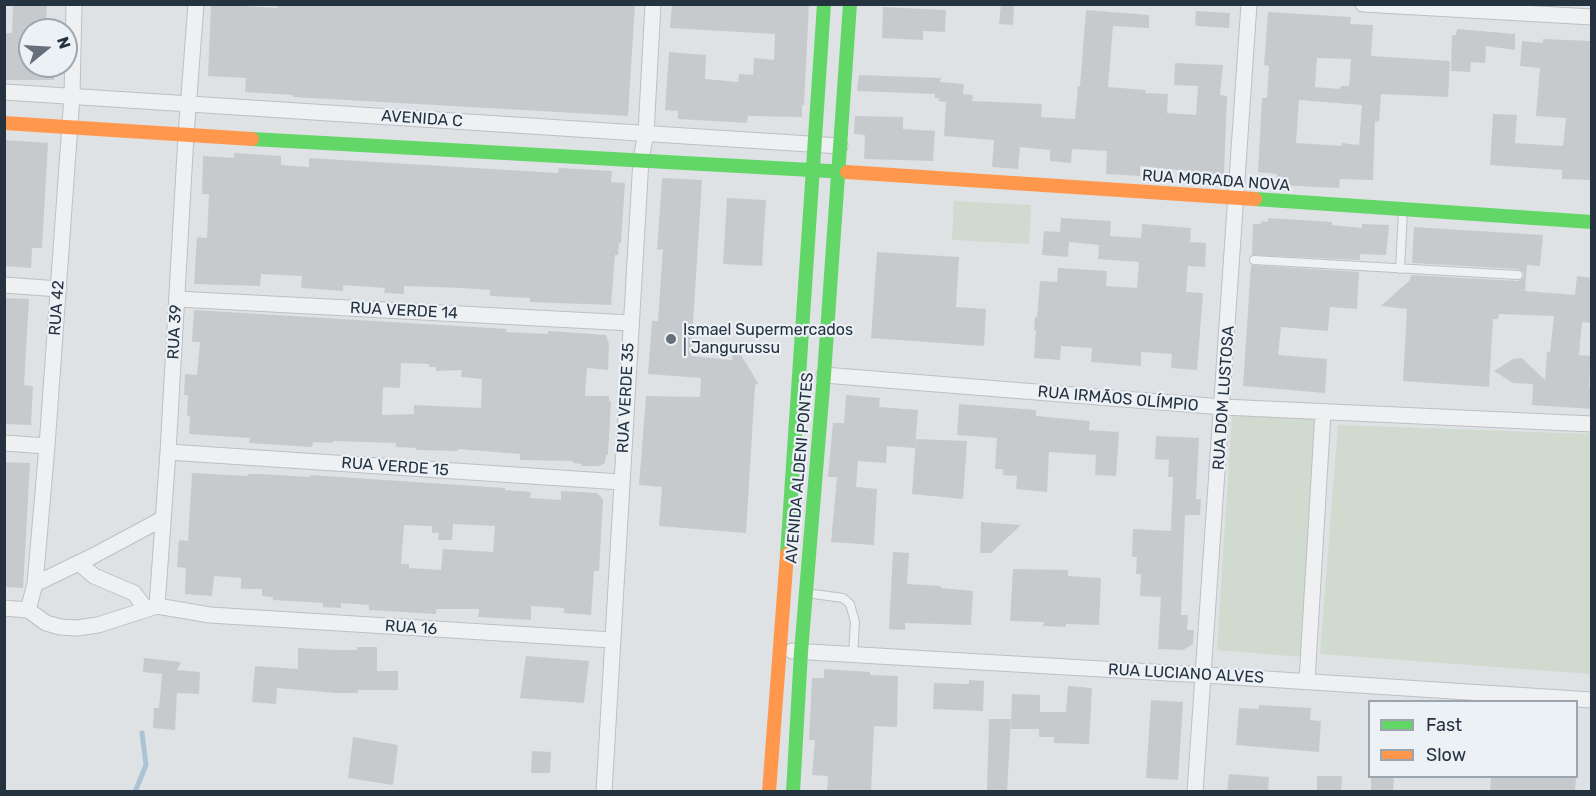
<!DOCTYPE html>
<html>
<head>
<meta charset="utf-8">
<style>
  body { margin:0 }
  #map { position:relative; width:1596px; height:796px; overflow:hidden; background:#dfe2e5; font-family:Rubik,sans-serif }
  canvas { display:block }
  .frame { position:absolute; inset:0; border:6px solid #253240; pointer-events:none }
  .legend { position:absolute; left:1368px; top:700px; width:210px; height:78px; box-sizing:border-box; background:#ecf1f6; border:2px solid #9ca5ad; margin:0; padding:8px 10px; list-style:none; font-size:18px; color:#253240 }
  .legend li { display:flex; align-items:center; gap:12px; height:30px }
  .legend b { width:30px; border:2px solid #9ca5ad }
  .north { position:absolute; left:18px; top:18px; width:60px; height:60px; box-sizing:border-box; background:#ecf1f6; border:2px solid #9ca5ad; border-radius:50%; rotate:72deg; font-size:16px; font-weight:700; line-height:24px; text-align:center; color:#253240 }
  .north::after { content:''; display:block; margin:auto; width:21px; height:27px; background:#66707a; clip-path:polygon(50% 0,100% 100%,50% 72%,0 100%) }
</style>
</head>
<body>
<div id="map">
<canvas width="1596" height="796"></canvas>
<div class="frame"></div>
<ul class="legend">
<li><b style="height:8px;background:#63d668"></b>Fast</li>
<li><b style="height:8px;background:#ff974d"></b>Slow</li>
</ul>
<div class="north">N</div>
</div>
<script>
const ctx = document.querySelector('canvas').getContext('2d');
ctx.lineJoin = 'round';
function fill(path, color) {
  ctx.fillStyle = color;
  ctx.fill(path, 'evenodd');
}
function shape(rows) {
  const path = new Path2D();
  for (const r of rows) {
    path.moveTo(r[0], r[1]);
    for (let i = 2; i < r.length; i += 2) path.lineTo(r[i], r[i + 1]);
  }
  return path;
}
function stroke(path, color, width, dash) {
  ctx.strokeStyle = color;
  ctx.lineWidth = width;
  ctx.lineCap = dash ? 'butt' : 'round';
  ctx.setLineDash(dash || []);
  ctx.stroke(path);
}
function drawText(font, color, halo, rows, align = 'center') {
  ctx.font = font + ' Rubik,sans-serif';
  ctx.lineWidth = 4.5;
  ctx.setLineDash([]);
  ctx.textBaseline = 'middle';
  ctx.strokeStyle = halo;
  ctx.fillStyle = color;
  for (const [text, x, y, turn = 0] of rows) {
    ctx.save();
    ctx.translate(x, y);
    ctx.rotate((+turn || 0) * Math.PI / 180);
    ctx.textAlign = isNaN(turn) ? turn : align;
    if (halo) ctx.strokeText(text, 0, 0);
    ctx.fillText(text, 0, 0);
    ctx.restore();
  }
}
fill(shape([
  [954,201,1031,205,1029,244,952,240],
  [1232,414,1317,419,1301,657,1217,650],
  [1338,425,1591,434,1591,674,1320,654]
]), '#d1dacf');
stroke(shape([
  [135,792,146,765,142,733]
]), '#aac4d4', 5);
fill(shape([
  [13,4,47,4,46,24,39,23,39,30,30,30,30,66,55,66,54,80,4,80,4,33,12,33],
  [211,4,277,8,277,4,635,4,628,116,293,97,293,95,245,92,246,78,208,76],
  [672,4,809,4,804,105,802,105,802,117,748,116,747,123,678,119,678,111,665,110,669,52,706,55,705,79,738,82,739,74,753,75,754,58,774,60,775,34,670,28],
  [1001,4,1014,4,1013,25,999,24],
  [883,7,946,10,945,32,923,31,923,40,882,38],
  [1086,10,1149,15,1149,28,1113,26,1108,87,1146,90,1145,93,1168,94,1167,113,1196,115,1198,86,1174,85,1175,63,1223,65,1220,95,1227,96,1224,175,1140,166,1140,176,1106,174,1107,151,1072,149,1071,163,1050,161,1050,150,1020,147,1018,169,992,167,994,140,944,136,946,102,939,101,939,98,935,98,935,94,857,91,859,75,941,78,940,82,964,84,963,94,973,95,972,101,1042,104,1041,117,1075,119,1078,86,1080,86],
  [1196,11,1230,13,1229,28,1197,26,1195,25],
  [1268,12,1351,17,1350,24,1373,25,1371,56,1450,61,1448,97,1381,94,1379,122,1375,121,1373,180,1340,179,1339,188,1276,185,1277,174,1258,172,1262,98,1267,98,1269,66,1264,65],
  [1317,58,1351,59,1349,86,1341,86,1340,89,1315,87],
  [1299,100,1362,105,1359,145,1342,143,1342,146,1296,143],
  [1457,29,1515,34,1515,50,1486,46,1485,63,1471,62,1470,72,1451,71,1452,35,1456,35],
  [1543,39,1592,41,1592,180,1562,179,1562,170,1490,165,1493,114,1517,115,1515,143,1563,146,1566,118,1536,116,1540,68,1520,66,1522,41,1543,43],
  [855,116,903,117,903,129,935,131,933,161,864,159,865,135,854,134],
  [4,140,48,143,42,248,32,248,31,268,4,266],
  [234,153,281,156,281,165,309,167,309,158,558,173,559,168,612,171,611,182,625,183,621,243,619,243,618,255,615,255,611,305,530,302,530,298,490,296,490,290,461,288,404,286,404,294,384,293,385,288,343,285,343,291,301,288,302,276,261,274,260,286,194,284,197,237,207,238,209,194,202,194,203,156,234,158],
  [662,178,702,180,691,356,732,360,733,342,758,383,755,385,746,533,659,526,662,487,639,485,646,396,700,397,701,378,648,374,652,321,658,321,663,249,657,250],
  [727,198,766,200,762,266,723,264],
  [1061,218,1111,221,1110,236,1141,238,1142,224,1191,228,1190,242,1206,243,1205,267,1188,266,1186,292,1203,293,1197,370,1171,368,1172,354,1141,352,1141,366,1091,362,1092,348,1061,346,1060,360,1034,358,1036,331,1034,330,1035,317,1037,317,1040,281,1057,282,1058,268,1107,271,1106,286,1137,288,1139,262,1098,259,1099,245,1069,242,1068,257,1042,255,1044,231,1060,232],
  [1268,218,1332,222,1332,225,1362,228,1362,224,1389,225,1386,255,1360,254,1360,260,1252,255,1253,224,1261,224,1261,221,1268,222],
  [1414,227,1543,235,1540,266,1527,265,1525,291,1575,295,1577,276,1592,278,1592,323,1582,322,1579,355,1591,356,1589,387,1592,387,1592,409,1532,405,1533,384,1513,383,1494,371,1513,359,1522,358,1545,380,1547,352,1550,352,1554,316,1499,314,1498,319,1493,319,1489,387,1403,381,1407,309,1381,306,1410,280,1411,275,1518,281,1524,276,1523,272,1518,269,1412,263],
  [877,252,959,257,956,307,986,309,984,346,871,338],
  [1251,265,1359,272,1357,309,1330,307,1328,331,1281,327,1278,355,1327,359,1325,393,1243,386],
  [4,298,29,299,24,385,33,386,31,425,4,424],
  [194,310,507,329,506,332,548,334,548,331,606,335,609,344,608,370,587,368,585,396,609,396,609,401,611,401,608,455,606,455,605,463,599,466,581,466,582,464,573,463,573,461,520,460,520,454,458,449,458,451,416,450,416,448,396,447,396,443,333,441,333,443,313,442,312,447,249,443,250,438,189,434,190,416,187,416,188,395,184,395,185,374,197,375,200,342,192,342],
  [401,363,429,364,429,367,436,367,436,371,462,370,461,377,482,379,481,408,414,405,414,414,382,415,383,387,400,388],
  [846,395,880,398,879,407,918,410,915,448,887,446,886,463,858,461,856,487,877,489,874,545,831,542,837,477,828,477,833,423,844,423],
  [959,404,1036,410,1036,416,1090,421,1089,430,1119,432,1116,476,1095,475,1096,455,1049,452,1047,492,1016,489,1017,476,1003,475,1003,469,995,469,997,438,957,435],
  [1156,436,1199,438,1196,499,1201,499,1200,515,1185,515,1181,615,1188,615,1187,630,1194,630,1193,644,1183,650,1158,649,1161,597,1140,596,1141,574,1136,574,1137,557,1132,557,1133,529,1171,531,1173,477,1168,477,1169,460,1155,459],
  [916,439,967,441,963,499,912,494],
  [4,462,30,463,23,588,4,587],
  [192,473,248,476,248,474,260,474,310,477,310,475,505,488,505,490,531,492,530,498,561,500,561,491,597,493,603,499,599,571,594,571,591,615,564,613,564,608,531,606,531,620,478,617,479,609,436,609,436,614,369,610,369,605,341,603,341,608,323,607,323,603,273,600,273,597,262,596,262,589,241,589,241,578,214,576,212,596,185,594,186,568,177,567,179,540,188,541],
  [453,524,495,526,493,552,443,549,441,570,409,568,409,564,401,564,404,525,432,526,432,533,439,533,438,540,452,540],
  [981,522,1021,525,991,553,980,553],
  [893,552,909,553,907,584,941,586,941,588,973,591,971,625,905,623,905,630,889,629],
  [1013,569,1068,570,1068,576,1101,578,1099,625,1066,624,1066,627,1043,626,1044,622,1010,621],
  [357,647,377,647,377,671,398,671,398,690,358,690,358,693,337,693,277,688,276,704,252,702,255,666,298,669,298,648,335,650,357,650],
  [526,656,589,661,584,703,520,698],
  [144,658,181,662,177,670,200,672,199,694,177,693,175,730,153,728,154,708,159,708,162,674,143,672],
  [824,669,870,672,870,675,898,676,897,727,874,726,871,792,827,792,828,776,812,775,815,740,809,740,812,678,824,678],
  [969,680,984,681,983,711,933,709,934,683,969,684],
  [1068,686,1092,688,1089,744,1054,743,1054,737,1039,737,1039,729,1011,729,1012,694,1040,695,1040,712,1066,712],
  [1151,700,1183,702,1178,780,1146,778],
  [1259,705,1311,708,1310,720,1321,721,1319,752,1236,745,1239,708,1259,709],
  [989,719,1011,719,1007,792,987,792],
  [353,737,398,745,393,785,348,778],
  [532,751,551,752,550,773,531,773],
  [1229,774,1269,777,1268,792,1227,792],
  [1317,776,1342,776,1341,792,1317,792],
  [1371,777,1394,777,1393,792,1371,792],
  [1491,777,1576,777,1575,792,1490,792]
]), '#c7cacd');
const lane = shape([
  [1254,260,1518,275],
  [1400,269,1403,211],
  [806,593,843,598,850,604,855,622,853,655]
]);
const street = shape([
  [196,4,186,135,168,452,157,606,210,615,612,640],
  [1363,4,1592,17],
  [4,92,840,146],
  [4,285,59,289],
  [177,299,631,323],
  [824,375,1223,407,1592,424],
  [4,443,47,446],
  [168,452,621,482],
  [79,563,94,576,134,593,146,609],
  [35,584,93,556,162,519],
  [4,608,28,610],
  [28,610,35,584,47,446,72,96,74,4],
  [28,610,46,623,60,627,77,628,98,625,157,606],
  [792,651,1204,675,1592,700],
  [1307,681,1323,412],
  [604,792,641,159,646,133,653,4],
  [1195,792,1249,4]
]);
stroke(lane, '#bdc0c3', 10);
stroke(street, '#bdc0c3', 17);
stroke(lane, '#eef0f2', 8);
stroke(street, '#eef0f2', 15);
stroke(shape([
  [252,139,847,172],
  [1255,199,1592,222],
  [787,554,824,4],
  [793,792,801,652,824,375,850,4]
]), '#63d668', 14);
stroke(shape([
  [4,123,252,139],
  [847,172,1255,199],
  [769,792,787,554]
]), '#ff974d', 14);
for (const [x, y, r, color] of [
  [671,339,6,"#66707a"]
]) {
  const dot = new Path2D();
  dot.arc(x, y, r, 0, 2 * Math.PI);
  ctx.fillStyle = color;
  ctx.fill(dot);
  stroke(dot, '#ecf1f6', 2);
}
drawText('16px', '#253240', '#ecf1f6', [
  ["AVENIDA C",422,119,4],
  ["RUA MORADA NOVA",1216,181,4],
  ["RUA 42",57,308,-86],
  ["RUA VERDE 14",404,311,3],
  ["RUA 39",175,332,-87],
  ["RUA VERDE 35",626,398,-87],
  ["RUA DOM LUSTOSA",1224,398,-86],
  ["RUA IRMÃOS OLÍMPIO",1118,399,5],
  ["RUA VERDE 15",395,467,4],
  ["AVENIDA ALDENI PONTES",800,468,-85],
  ["RUA 16",411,628,4],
  ["RUA LUCIANO ALVES",1186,674,3]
]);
drawText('16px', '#253240', '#ecf1f6', [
  ["Ismael Supermercados",683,330],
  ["| Jangurussu",683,348]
], 'left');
</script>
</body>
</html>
